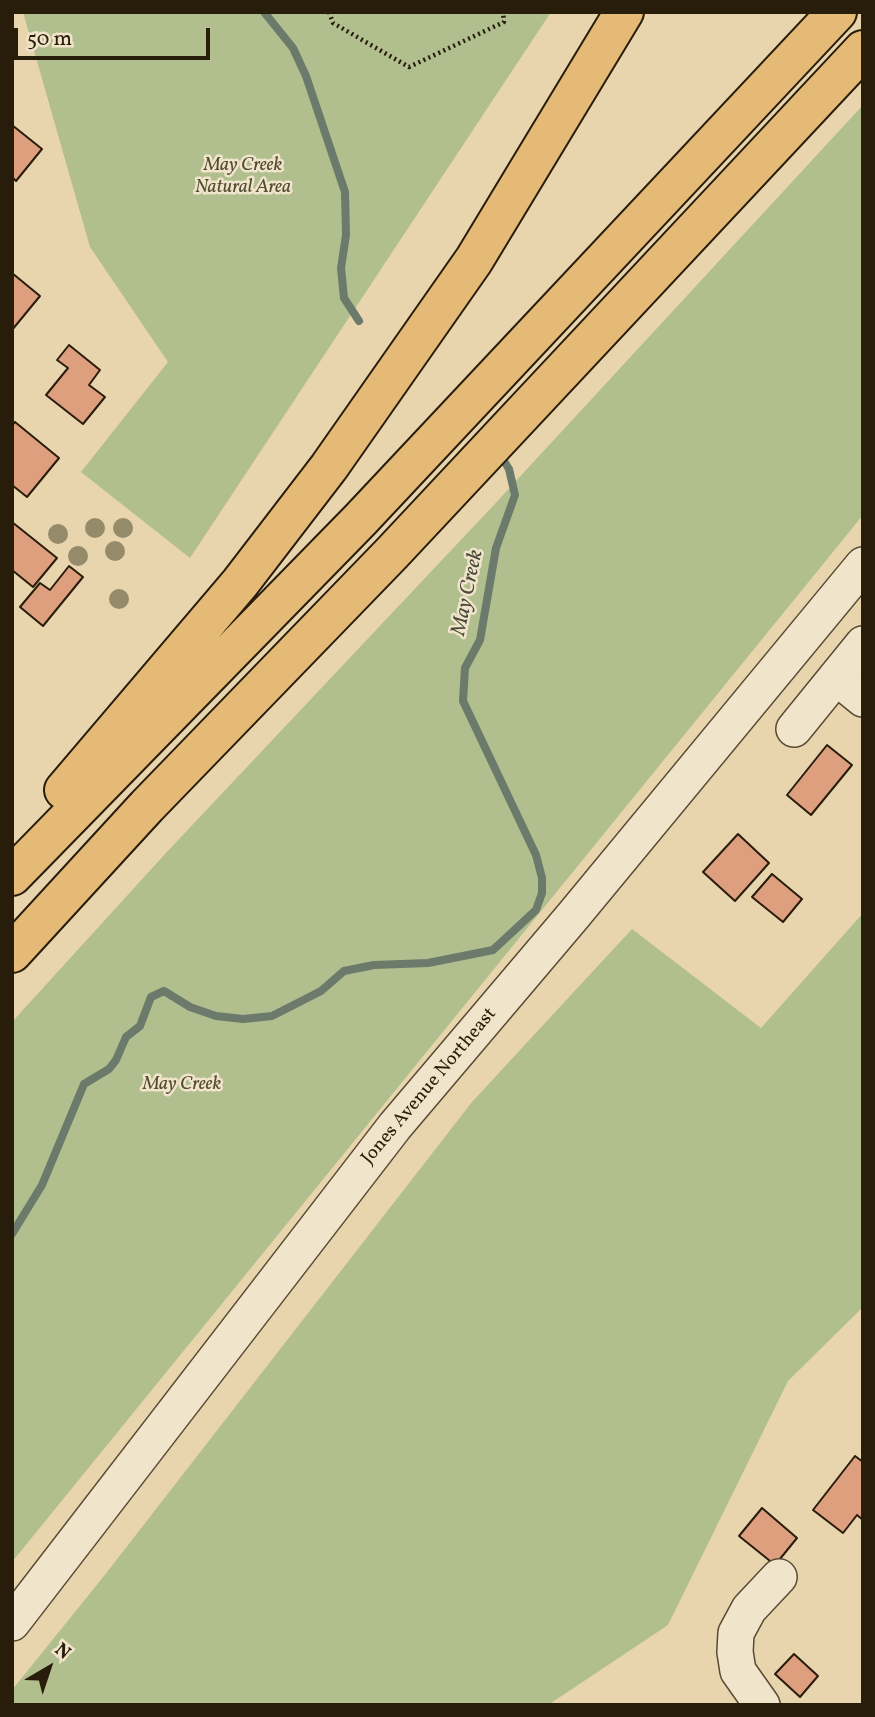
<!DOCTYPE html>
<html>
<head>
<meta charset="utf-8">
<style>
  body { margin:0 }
  #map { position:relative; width:875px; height:1717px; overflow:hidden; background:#e8d5ad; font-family:Vollkorn,serif }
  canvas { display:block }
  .frame { position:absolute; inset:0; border:14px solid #281c0b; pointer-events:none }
  .north { position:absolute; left:14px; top:1633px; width:70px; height:70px; -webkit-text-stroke:5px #f0e4ca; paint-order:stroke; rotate:39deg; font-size:19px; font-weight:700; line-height:28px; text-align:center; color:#281c0b }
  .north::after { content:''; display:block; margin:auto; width:24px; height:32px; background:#281c0b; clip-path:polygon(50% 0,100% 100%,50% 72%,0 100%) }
  .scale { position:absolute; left:14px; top:28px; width:196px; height:32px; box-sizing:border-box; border:4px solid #281c0b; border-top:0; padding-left:9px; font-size:21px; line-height:24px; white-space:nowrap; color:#281c0b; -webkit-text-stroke:5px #f0e4ca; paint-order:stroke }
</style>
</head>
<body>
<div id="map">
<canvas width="875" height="1717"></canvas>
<div class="frame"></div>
<div class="north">N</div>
<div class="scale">50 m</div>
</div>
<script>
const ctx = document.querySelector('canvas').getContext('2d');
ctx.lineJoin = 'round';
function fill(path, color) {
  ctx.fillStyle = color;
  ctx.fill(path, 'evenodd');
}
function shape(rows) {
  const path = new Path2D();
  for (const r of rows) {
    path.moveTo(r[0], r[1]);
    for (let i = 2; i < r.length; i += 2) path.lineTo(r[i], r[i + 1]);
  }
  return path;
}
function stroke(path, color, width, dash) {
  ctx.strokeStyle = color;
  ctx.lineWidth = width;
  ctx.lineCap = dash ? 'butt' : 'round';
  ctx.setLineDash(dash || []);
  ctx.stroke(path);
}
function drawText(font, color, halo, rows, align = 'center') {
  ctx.font = font + ' Vollkorn,serif';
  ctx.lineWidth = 5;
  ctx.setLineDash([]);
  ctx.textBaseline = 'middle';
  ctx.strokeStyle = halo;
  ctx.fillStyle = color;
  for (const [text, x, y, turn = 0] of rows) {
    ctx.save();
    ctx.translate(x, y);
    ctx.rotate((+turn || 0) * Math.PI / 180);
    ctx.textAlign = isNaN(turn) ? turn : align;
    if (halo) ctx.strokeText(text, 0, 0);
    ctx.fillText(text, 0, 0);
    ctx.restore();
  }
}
fill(shape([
  [23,12,551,12,190,558,81,472,168,362,90,247],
  [863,105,863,515,12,1562,12,1022,165,854,491,508],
  [863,913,863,1307,788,1381,668,1625,548,1705,12,1705,12,1690,104,1576,472,1102,632,929,761,1028]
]), '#b1be8e');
stroke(shape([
  [264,12,293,48,306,76,345,192,346,235,341,268,344,298,359,321],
  [12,1234,42,1185,84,1084,109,1069,116,1060,126,1037,140,1026,151,997,164,991,190,1007,216,1016,243,1019,272,1016,321,991,344,971,374,965,428,963,493,950,536,910,542,893,542,878,536,855,463,701,465,668,480,640,496,548,515,495,509,469,499,453]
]), '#6b7a6a', 8);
const building = shape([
  [12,125,42,149,16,181,12,177,12,125],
  [12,273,40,296,12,330,12,273],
  [69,345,100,370,89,385,105,397,83,424,46,395,68,368,57,360,69,345],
  [15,422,59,458,27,497,12,485,12,426,15,422],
  [12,522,57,558,33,587,12,570,12,522],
  [69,566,83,577,43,626,20,607,40,583,50,590,69,566],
  [827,745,852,765,811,815,787,795,827,745],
  [738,834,769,863,735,901,703,872,738,834],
  [772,874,802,899,783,922,752,897,772,874],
  [855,1456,863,1462,863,1520,857,1515,843,1533,813,1510,855,1456],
  [762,1508,797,1538,775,1565,739,1536,762,1508],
  [794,1654,818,1676,800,1697,775,1674,794,1654]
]);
fill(building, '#dd9f7e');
stroke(building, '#281c0b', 2);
const minor = shape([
  [836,677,863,699],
  [794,729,863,644],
  [12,1623,395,1126,573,916,863,565],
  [762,1705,738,1671,735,1652,736,1633,749,1609,779,1577]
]);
const highway = shape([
  [64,790,240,583,329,467,474,260,624,12],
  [12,876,360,520,837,12],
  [12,953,147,806,392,553,863,50]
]);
stroke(minor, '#584a34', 38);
stroke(highway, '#281c0b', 42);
stroke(shape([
  [329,12,333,23,409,67,504,22,503,12]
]), '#281c0b', 4.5, [2, 3.5]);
stroke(minor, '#f0e4ca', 35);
stroke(highway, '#e4ba76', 38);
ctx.fillStyle = '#958a69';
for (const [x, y] of [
  [95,528],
  [123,528],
  [58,534],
  [115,551],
  [78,556],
  [119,599]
]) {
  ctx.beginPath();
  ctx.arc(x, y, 10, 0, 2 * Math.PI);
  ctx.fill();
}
drawText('italic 19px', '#514d32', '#f0e4ca', [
  ["May Creek",243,167],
  ["Natural Area",243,189],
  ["May Creek",182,1086]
]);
drawText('19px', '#281c0b', '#f0e4ca', [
  ["Jones Avenue Northeast",430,1087,-50]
]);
drawText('italic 21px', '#494b3a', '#f0e4ca', [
  ["May Creek",469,593,-78]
]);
</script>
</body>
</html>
